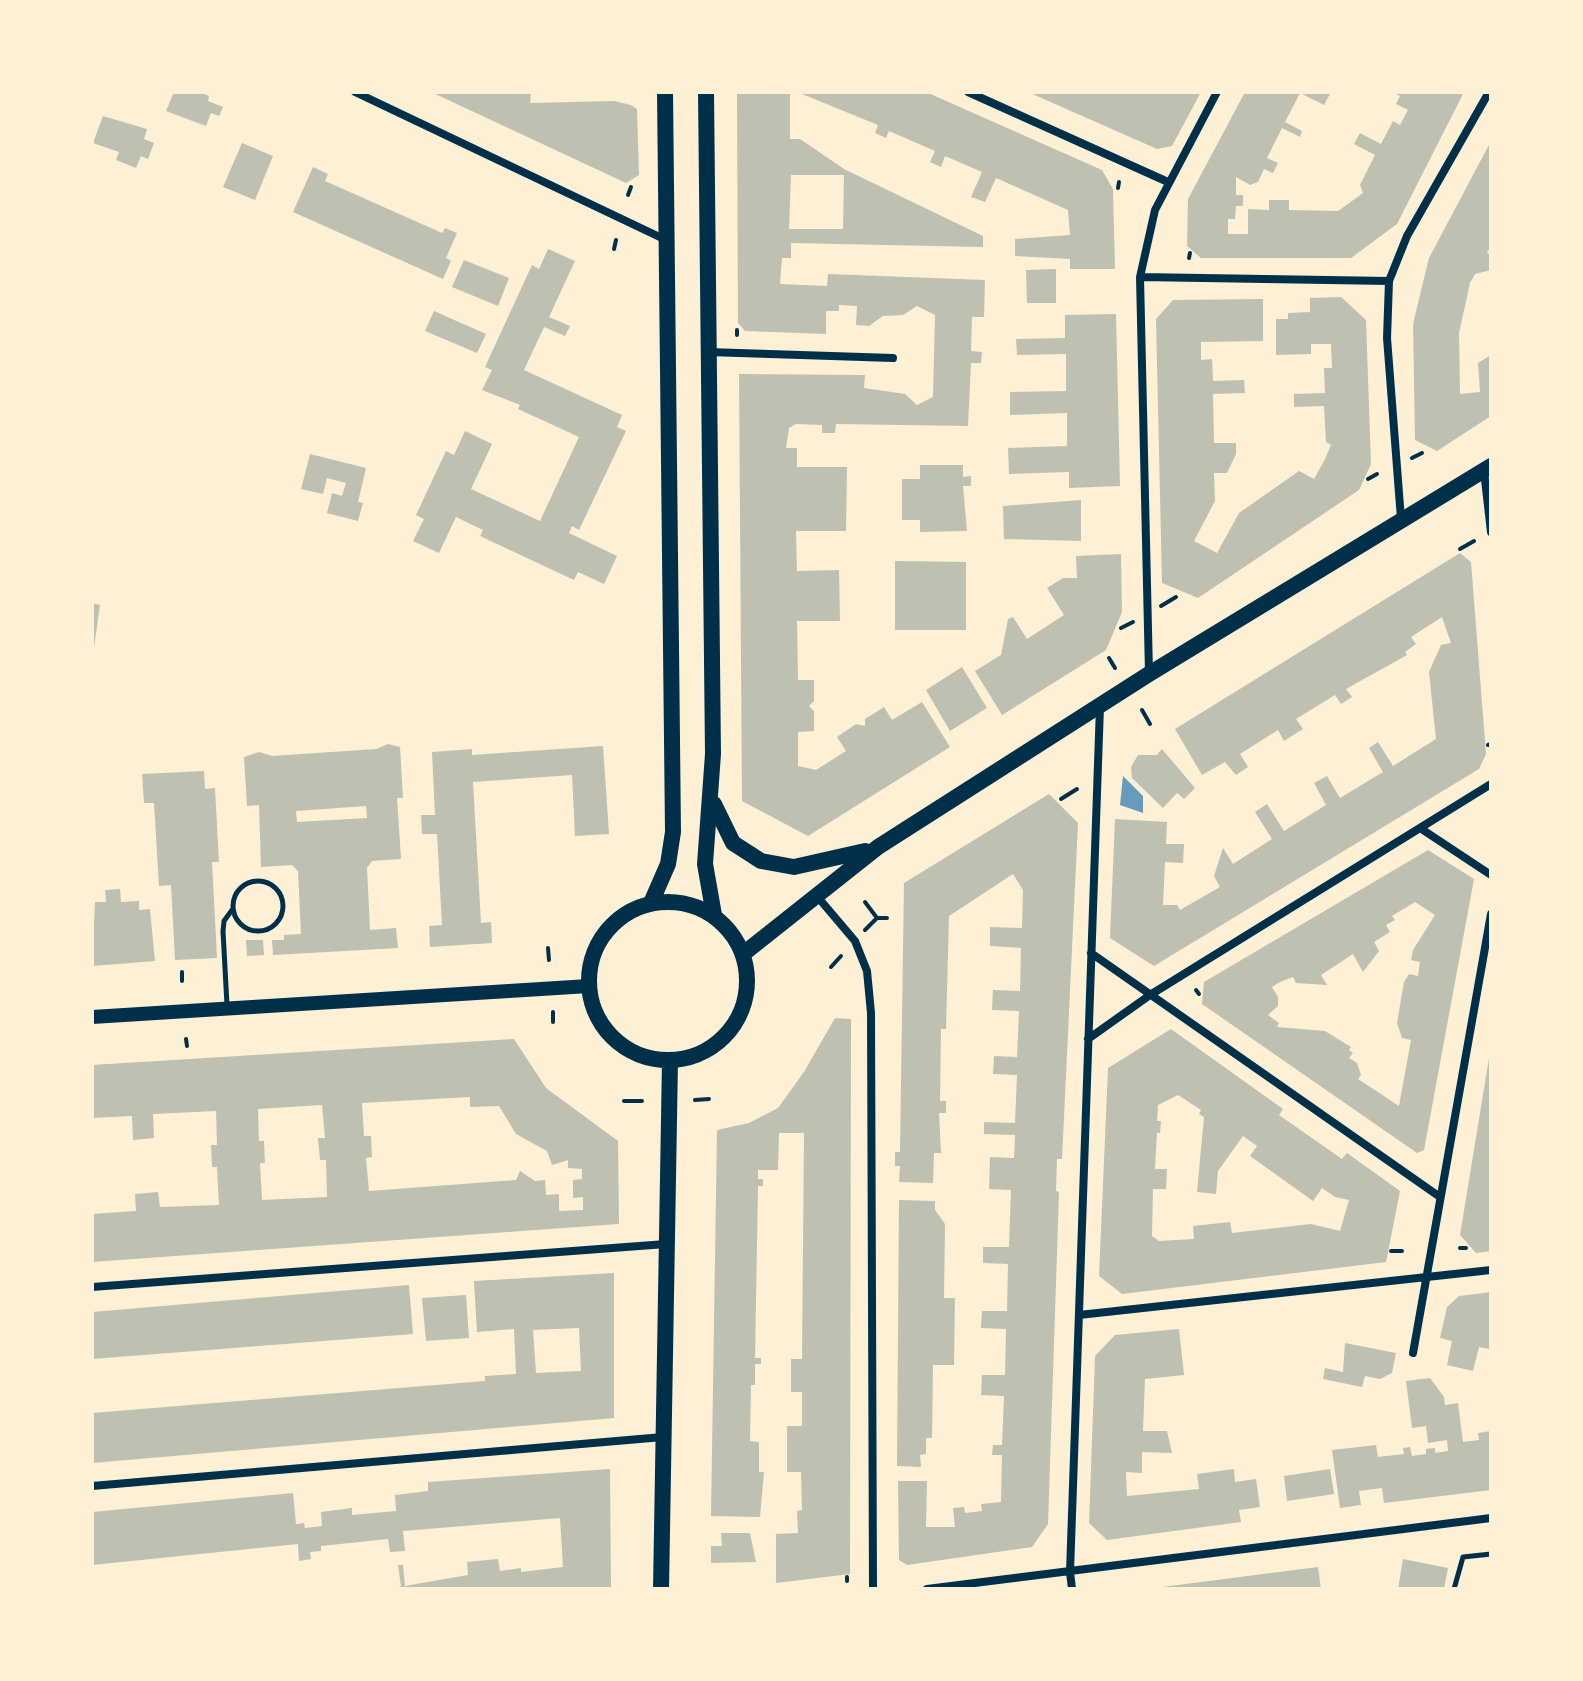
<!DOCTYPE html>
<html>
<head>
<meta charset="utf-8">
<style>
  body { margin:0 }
  #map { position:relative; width:1583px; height:1681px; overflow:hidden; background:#fdf0d5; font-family:Jost,sans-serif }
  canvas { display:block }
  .frame { position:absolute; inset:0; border:94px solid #fdf0d5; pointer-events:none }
</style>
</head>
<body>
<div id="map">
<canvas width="1583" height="1681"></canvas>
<div class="frame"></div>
</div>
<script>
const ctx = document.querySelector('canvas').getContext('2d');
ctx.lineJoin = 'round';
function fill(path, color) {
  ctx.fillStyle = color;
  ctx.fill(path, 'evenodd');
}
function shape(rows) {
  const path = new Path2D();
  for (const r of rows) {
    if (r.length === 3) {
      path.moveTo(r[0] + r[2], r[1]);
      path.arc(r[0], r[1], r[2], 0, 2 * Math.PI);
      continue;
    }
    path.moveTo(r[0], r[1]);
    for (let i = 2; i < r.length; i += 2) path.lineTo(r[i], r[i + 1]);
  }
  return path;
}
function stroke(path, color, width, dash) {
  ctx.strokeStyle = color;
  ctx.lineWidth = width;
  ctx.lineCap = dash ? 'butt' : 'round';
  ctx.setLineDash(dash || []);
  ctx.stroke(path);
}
fill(shape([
  [1123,776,1143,796,1143,813,1120,805]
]), '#669bbc');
fill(shape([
  [174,92,200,92,209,96,208,101,223,107,219,116,211,113,206,126,166,111],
  [431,92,531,92,530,103,614,101,631,105,637,109,639,175,626,183],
  [737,92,790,92,790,139,800,139,844,169,983,236,983,247,791,243,791,258,782,258,780,284,827,286,828,274,985,280,984,317,972,317,971,351,982,352,981,363,971,363,968,426,836,424,835,433,822,433,822,425,796,424,789,428,786,448,797,448,797,467,847,467,846,531,796,531,797,571,839,570,840,621,797,621,798,680,814,680,814,701,809,706,814,711,814,731,798,732,798,766,816,770,846,751,837,737,856,724,865,726,865,719,884,707,892,720,922,702,950,747,808,836,742,801,739,374,865,375,864,388,905,394,917,405,933,397,935,315,917,306,903,315,883,316,869,326,856,325,857,306,839,305,839,311,826,311,826,334,745,331,738,323],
  [791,175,844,175,843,229,789,229],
  [797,92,926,92,1102,170,1113,189,1115,269,1070,269,1070,259,1015,256,1015,239,1070,235,1068,210,996,178,985,202,971,197,982,172,945,156,941,167,930,162,935,151,889,131,886,138,875,133,878,125],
  [1028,92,1153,93,1201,92,1172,146,1157,149],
  [1245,92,1331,92,1324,105,1300,93,1285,122,1302,131,1300,137,1282,128,1267,158,1278,163,1273,173,1264,169,1258,182,1250,185,1236,177,1236,195,1243,195,1243,206,1236,206,1235,219,1228,219,1228,234,1248,234,1248,209,1269,210,1269,200,1289,200,1289,210,1338,211,1363,193,1360,185,1375,155,1354,144,1360,133,1381,144,1393,121,1400,125,1408,110,1396,104,1400,96,1392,92,1462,92,1462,96,1397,224,1351,258,1201,258,1187,246,1188,199],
  [103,116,147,129,144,139,154,143,148,159,141,156,136,168,116,160,119,152,93,143],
  [1491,141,1491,245,1487,253,1491,255,1491,270,1475,274,1470,283,1459,333,1460,394,1480,392,1478,363,1491,355,1491,416,1437,451,1415,440,1413,324,1429,258],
  [242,143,273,156,255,200,223,187],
  [313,167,328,174,325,181,442,233,445,228,457,233,446,258,451,261,443,279,293,212],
  [548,249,575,261,549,317,570,326,565,336,544,327,524,370,622,415,617,427,626,431,579,530,572,526,569,533,617,556,604,584,578,572,574,580,480,536,483,530,456,517,439,553,413,541,424,519,416,515,446,451,454,455,465,431,492,444,471,489,540,521,579,437,518,409,520,405,482,390,492,370,485,367,532,265,539,269],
  [464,260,509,278,498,306,452,287],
  [1056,269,1056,303,1027,303,1026,270],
  [1341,297,1366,320,1371,464,1359,490,1198,598,1162,583,1156,319,1173,300,1263,299,1263,341,1201,342,1201,360,1212,359,1213,381,1244,380,1245,393,1213,394,1214,443,1236,443,1236,454,1227,473,1214,473,1215,501,1194,541,1217,553,1239,513,1299,471,1314,479,1325,459,1331,445,1326,442,1324,406,1294,407,1294,394,1325,393,1324,368,1332,368,1331,344,1311,344,1311,354,1276,355,1276,319,1288,319,1288,313,1310,312,1310,298],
  [434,311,486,334,477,353,425,331],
  [1116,314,1120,486,1069,488,1069,472,1009,474,1008,448,1067,446,1067,413,1010,415,1010,392,1066,391,1066,354,1017,355,1016,339,1065,338,1065,315],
  [310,454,366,468,358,502,363,503,358,521,327,513,332,493,342,496,346,483,327,478,323,494,301,489],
  [920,465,963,465,963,477,971,476,971,486,963,486,967,531,920,532,920,520,902,520,902,479,920,479],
  [1081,500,1081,541,1004,539,1003,506],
  [1460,553,1471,562,1486,754,1479,769,1154,966,1110,938,1115,819,1167,822,1166,844,1184,844,1183,863,1165,862,1163,905,1177,905,1180,910,1220,887,1214,876,1223,848,1233,864,1272,839,1255,812,1267,804,1284,831,1326,805,1314,783,1327,776,1340,798,1383,772,1369,748,1378,742,1393,766,1436,739,1429,672,1441,645,1451,643,1442,617,1411,637,1416,644,1405,652,1407,655,1346,689,1352,697,1341,704,1335,695,1296,719,1303,729,1284,741,1278,730,1240,754,1248,767,1236,775,1225,762,1202,775,1175,729],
  [1121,554,1122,612,1106,650,1002,715,975,671,1001,655,1008,619,1013,617,1027,639,1064,615,1047,588,1063,578,1077,578,1076,556],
  [895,561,966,562,966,630,895,630],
  [92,603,100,605,94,647,92,647],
  [962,667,987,708,950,731,926,690],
  [388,744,400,747,403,798,397,798,401,859,372,861,367,868,370,930,396,928,398,948,273,955,272,940,284,940,284,935,301,934,298,871,292,865,261,867,259,805,247,806,244,757,259,752,272,756,376,749],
  [366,806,367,818,297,822,296,811],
  [603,746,609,834,575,836,572,775,473,782,481,923,491,922,492,943,430,947,429,926,442,925,437,834,422,834,421,815,435,815,432,752,472,749,472,755],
  [1162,749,1195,788,1184,799,1177,793,1163,808,1132,778,1131,767,1138,755,1157,755],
  [204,771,205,789,215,788,219,862,212,862,217,958,175,960,171,885,159,886,154,803,144,803,142,774],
  [1049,794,1078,823,1062,1159,1057,1159,1056,1191,1059,1192,1048,1524,1032,1547,907,1565,899,1560,898,1481,927,1481,926,1527,955,1527,953,1508,964,1507,965,1513,982,1511,981,1504,1001,1502,1002,1455,992,1455,993,1445,1002,1445,1004,1396,981,1395,982,1375,1005,1375,1006,1329,981,1328,982,1311,1007,1311,1008,1264,983,1263,983,1247,1009,1247,1011,1190,989,1189,990,1157,1014,1158,1015,1135,984,1134,984,1122,1015,1123,1017,1075,993,1074,994,1056,1017,1057,1019,1011,992,1010,993,990,1020,991,1021,948,990,946,990,927,1022,928,1023,890,1013,874,949,916,946,1029,941,1029,940,1101,946,1101,946,1113,939,1113,941,1153,934,1153,933,1183,899,1182,900,1166,895,1166,895,1152,900,1152,904,883],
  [1428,850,1474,879,1424,1150,1417,1153,1202,1004,1204,982],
  [1415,902,1435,915,1413,950,1411,960,1420,962,1418,976,1409,974,1404,982,1397,1023,1402,1038,1411,1040,1399,1106,1358,1079,1361,1075,1357,1063,1349,1058,1353,1053,1349,1050,1351,1047,1325,1031,1277,1027,1279,1023,1268,1015,1278,1006,1278,997,1272,987,1280,982,1293,977,1296,983,1327,985,1321,975,1353,954,1363,972,1379,951,1374,942,1390,932,1386,925,1395,920,1392,916],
  [120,889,121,902,139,901,139,910,150,909,155,961,92,966,95,902,106,902,105,890],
  [246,940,263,940,264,955,247,956],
  [835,1018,851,1019,850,1574,776,1583,776,1534,798,1533,797,1511,802,1510,801,1472,787,1472,787,1426,802,1426,802,1392,791,1392,791,1359,802,1359,804,1133,779,1133,778,1170,758,1170,758,1179,763,1179,763,1186,758,1186,755,1358,761,1358,761,1364,755,1364,755,1385,751,1385,750,1441,759,1442,759,1472,764,1472,760,1517,711,1516,717,1130,749,1123,778,1108,804,1072],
  [1171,1029,1283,1109,1279,1115,1342,1159,1347,1153,1400,1191,1386,1262,1122,1294,1099,1276,1108,1068],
  [1178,1095,1201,1110,1199,1114,1204,1117,1197,1192,1216,1194,1218,1171,1243,1136,1257,1146,1250,1156,1313,1201,1322,1188,1335,1197,1349,1200,1340,1231,1311,1224,1232,1233,1230,1222,1193,1226,1194,1239,1159,1241,1152,1236,1153,1189,1166,1189,1167,1169,1155,1169,1157,1133,1160,1133,1161,1121,1157,1121,1158,1105],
  [514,1039,546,1088,618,1141,619,1224,92,1262,92,1214,136,1211,135,1194,158,1192,160,1207,219,1205,217,1167,212,1167,211,1145,217,1145,216,1111,153,1114,154,1138,133,1140,132,1116,92,1118,92,1065],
  [470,1097,470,1107,499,1106,516,1134,547,1151,552,1165,568,1160,568,1168,582,1169,582,1179,573,1180,573,1198,583,1197,583,1210,559,1211,559,1194,546,1195,545,1180,535,1181,520,1171,516,1180,369,1191,366,1158,372,1157,371,1136,364,1136,362,1103],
  [322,1105,325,1138,318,1138,320,1160,326,1160,327,1197,262,1200,260,1163,265,1163,264,1141,259,1141,258,1109],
  [1489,1058,1491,1251,1476,1253,1460,1235],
  [899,1200,935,1201,935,1210,945,1224,944,1298,955,1298,954,1365,933,1365,932,1438,926,1438,926,1454,920,1455,921,1467,897,1466],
  [614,1273,614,1418,92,1463,92,1413,485,1381,485,1376,516,1374,514,1329,477,1332,474,1281],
  [579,1328,581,1371,536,1373,533,1330],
  [409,1285,413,1334,92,1359,92,1312],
  [1491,1292,1490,1349,1479,1347,1473,1371,1447,1365,1452,1341,1440,1338,1447,1307,1459,1296],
  [466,1295,469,1338,426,1341,422,1298],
  [1179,1329,1184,1375,1145,1379,1143,1431,1167,1431,1172,1453,1142,1452,1142,1473,1126,1472,1127,1496,1199,1489,1197,1474,1234,1469,1235,1482,1256,1479,1260,1507,1239,1510,1241,1522,1107,1540,1089,1523,1095,1356,1115,1335],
  [1345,1343,1396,1353,1392,1373,1380,1379,1365,1376,1362,1387,1323,1379,1325,1368,1343,1372],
  [1430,1378,1444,1397,1445,1405,1458,1403,1463,1442,1479,1440,1478,1433,1491,1431,1491,1490,1384,1503,1382,1488,1359,1491,1361,1505,1340,1508,1332,1450,1376,1445,1378,1457,1404,1454,1403,1448,1410,1447,1412,1456,1426,1454,1426,1449,1435,1448,1435,1453,1448,1451,1447,1440,1428,1443,1426,1426,1412,1428,1406,1381],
  [610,1469,611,1589,394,1589,401,1586,398,1565,403,1565,405,1586,468,1575,467,1562,498,1559,500,1571,521,1568,521,1572,563,1567,560,1518,403,1531,405,1551,390,1552,388,1539,321,1546,321,1551,310,1552,311,1559,299,1561,298,1544,92,1565,92,1512,293,1493,296,1524,304,1523,305,1528,322,1526,321,1512,352,1508,352,1515,396,1511,395,1495,428,1491,428,1482],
  [1330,1469,1334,1494,1287,1501,1284,1476],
  [721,1533,750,1533,756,1562,711,1563,711,1546,722,1546],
  [1403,1559,1448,1568,1444,1589,1398,1589],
  [1318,1567,1321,1589,1162,1589,1162,1587]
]), '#bec0b2');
stroke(shape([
  [1118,188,1119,182],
  [628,195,631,187],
  [614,249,616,240],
  [1189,258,1190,253],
  [737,335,737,330],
  [1412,458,1422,453],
  [1368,479,1377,474],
  [1460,549,1474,541],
  [1161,606,1176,597],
  [1121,628,1133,622],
  [1109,658,1115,668],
  [1142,710,1150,724],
  [1488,745,1491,744],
  [1061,799,1077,789],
  [865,902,877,918],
  [865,930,877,918,887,918],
  [548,948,549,960],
  [831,967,841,956],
  [182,972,182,981],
  [1196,990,1199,994],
  [553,1012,553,1022],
  [186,1039,187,1046],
  [695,1100,709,1099],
  [624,1101,642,1101],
  [1460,1248,1466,1248],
  [1391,1251,1402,1251],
  [847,1577,847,1581]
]), '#003049', 4);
stroke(shape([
  [258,906,25],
  [227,1005,223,931,224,921,232,910],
  [1454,1589,1463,1557,1491,1554]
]), '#003049', 5);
stroke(shape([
  [355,92,666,240],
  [968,92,1168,182],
  [1140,277,1389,281],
  [708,352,893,358],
  [1484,471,1491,532],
  [1401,519,1387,338,1389,281,1407,236,1489,92],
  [1149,673,1140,277,1155,210,1217,92],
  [1420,828,1491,875],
  [816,895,855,941,867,971,871,1013,873,1589],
  [1091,953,1440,1197],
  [1088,1039,1150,995,1491,784],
  [92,1287,666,1244],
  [1079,1315,1491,1270],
  [1413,1353,1491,914],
  [92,1486,663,1437],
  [927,1589,1491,1518],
  [1072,1589,1070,1572,1100,706]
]), '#003049', 8);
stroke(shape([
  [92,1017,589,986]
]), '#003049', 14);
stroke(shape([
  [706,92,713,754,705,864,714,915],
  [714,804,733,843,761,861,794,867,865,851],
  [668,981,79],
  [651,903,668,864,673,832,665,92],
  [743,954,878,847,1149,674,1491,466],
  [661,1589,670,1060]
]), '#003049', 16);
</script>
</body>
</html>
